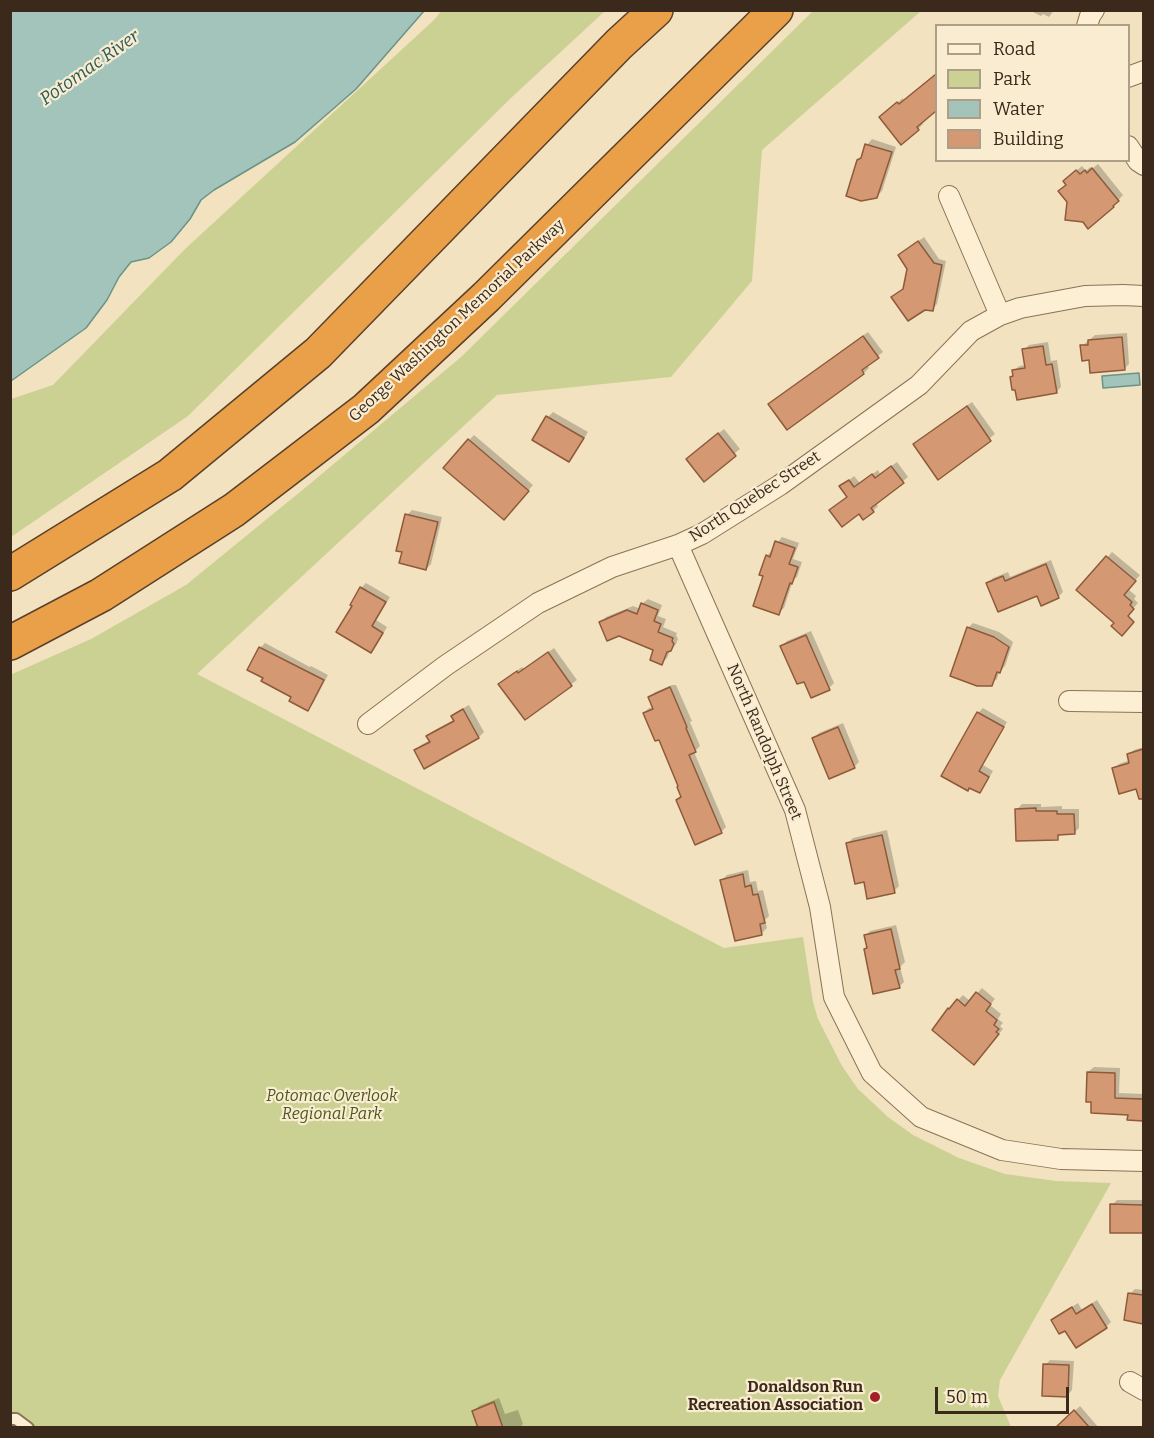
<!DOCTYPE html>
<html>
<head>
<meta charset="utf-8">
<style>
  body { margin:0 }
  #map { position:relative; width:1154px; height:1438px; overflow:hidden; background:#f2e2c0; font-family:Bitter,serif }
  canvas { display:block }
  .frame { position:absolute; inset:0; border:12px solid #3b2a1c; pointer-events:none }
  .legend { position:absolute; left:935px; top:24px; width:195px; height:138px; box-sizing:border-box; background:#f9ecd0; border:2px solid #ad9e88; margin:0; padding:8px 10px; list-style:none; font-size:18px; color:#3b2a1c }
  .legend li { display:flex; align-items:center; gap:12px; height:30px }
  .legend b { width:30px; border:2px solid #ad9e88 }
  .scale { position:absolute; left:935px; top:1387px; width:134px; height:27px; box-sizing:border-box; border:3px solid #3b2a1c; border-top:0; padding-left:8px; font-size:18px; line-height:21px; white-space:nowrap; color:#3b2a1c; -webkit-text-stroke:4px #f9ecd0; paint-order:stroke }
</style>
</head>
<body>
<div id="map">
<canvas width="1154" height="1438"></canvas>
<div class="frame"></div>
<ul class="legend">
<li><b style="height:8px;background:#fcefd4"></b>Road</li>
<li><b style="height:16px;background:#cbd193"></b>Park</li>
<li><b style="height:16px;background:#a3c4ba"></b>Water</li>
<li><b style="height:16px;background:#d49972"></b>Building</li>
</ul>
<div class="scale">50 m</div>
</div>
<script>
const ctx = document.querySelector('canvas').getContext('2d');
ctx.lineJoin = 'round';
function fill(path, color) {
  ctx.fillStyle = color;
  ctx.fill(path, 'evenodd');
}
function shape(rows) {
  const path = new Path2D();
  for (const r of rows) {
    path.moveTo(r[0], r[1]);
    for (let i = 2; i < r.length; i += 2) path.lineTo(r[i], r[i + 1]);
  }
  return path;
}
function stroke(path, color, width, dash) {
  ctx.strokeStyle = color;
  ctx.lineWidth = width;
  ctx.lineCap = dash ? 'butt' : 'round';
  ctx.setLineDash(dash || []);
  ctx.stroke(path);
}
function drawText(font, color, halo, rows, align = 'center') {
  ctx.font = font + ' Bitter,serif';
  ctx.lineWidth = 4.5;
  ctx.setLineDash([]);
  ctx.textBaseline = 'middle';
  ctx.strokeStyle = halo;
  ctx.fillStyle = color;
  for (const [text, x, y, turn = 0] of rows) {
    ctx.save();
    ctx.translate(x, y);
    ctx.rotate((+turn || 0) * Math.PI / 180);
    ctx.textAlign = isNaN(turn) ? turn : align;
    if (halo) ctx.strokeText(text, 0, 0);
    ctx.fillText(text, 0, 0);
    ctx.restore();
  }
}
fill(shape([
  [441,11,605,11,512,97,188,416,11,537,11,399,53,385,185,249,435,19],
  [813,11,921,11,762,150,752,281,671,377,497,395,197,674,724,948,803,937,813,1002,818,1019,842,1066,858,1089,888,1117,913,1135,959,1158,1005,1174,1056,1181,1111,1183,1000,1380,998,1396,1011,1427,11,1427,10,675,91,639,186,585,311,483,461,357]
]), '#cbd193');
const water = shape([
  [11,10,424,10,424,11,356,89,295,142,214,190,201,200,190,219,171,242,149,258,131,262,119,277,107,300,86,328,11,381,11,10],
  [1139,373,1140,385,1103,388,1102,376,1139,373]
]);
fill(water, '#a3c4ba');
stroke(water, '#699388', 1.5);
fill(shape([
  [1029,10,1054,10,1049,17,1043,14,1041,16],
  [936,75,936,109,921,121,923,124,918,129,886,112,903,98,904,101],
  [872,139,896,147,882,191,876,197,863,156,867,145],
  [1098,164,1123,195,1113,206,1089,226,1068,201,1067,184,1070,176,1082,166,1086,171,1090,167,1092,169],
  [924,237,939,259,946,261,937,304,932,310,893,297,905,288,909,268,900,255],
  [868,332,883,352,867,365,869,368,864,373,787,428,775,400],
  [1127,333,1129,364,1124,369,1091,358,1082,346,1095,335],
  [1048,342,1051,361,1057,360,1061,387,1056,392,1014,375,1014,371,1019,366,1026,365,1024,350,1029,345],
  [972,402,995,434,939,478,915,444,920,439],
  [553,412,588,432,574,455,569,460,534,440,548,417],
  [724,429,740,449,704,479,693,454],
  [474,435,533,485,509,513,469,440],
  [897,462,908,477,876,503,878,506,873,511,859,512,831,510,848,496,841,487,854,476,860,483,878,470,880,474],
  [412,510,442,517,431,564,426,569,403,551,407,515],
  [782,537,799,543,793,559,802,562,797,577,793,580,784,608,778,613,765,575,767,556],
  [1112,552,1140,575,1128,589,1136,596,1134,599,1138,603,1123,620,1079,590],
  [1051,560,1063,592,1058,597,1038,594,988,583,993,578,1008,572,1010,577],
  [366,583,390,597,376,620,387,627,376,646,371,651,354,606,361,588],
  [648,599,662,605,658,616,666,619,663,627,677,633,676,635,678,639,676,644,671,649,667,658,662,663,655,649,601,623,606,617,633,606,641,609,642,604],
  [973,623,999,632,1013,642,1005,666,999,672,997,679,991,684,968,628],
  [811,631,834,683,829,688,805,680,782,646,787,641],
  [265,643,310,667,311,666,328,675,313,704,308,709,260,648],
  [554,648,577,680,525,718,505,679,522,667,524,669],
  [672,685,676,685,692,721,690,722,700,746,694,752,726,827,721,832,677,800,682,795,659,738,644,713,649,708,654,707,650,697,655,692],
  [469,705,484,732,479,737,425,767,416,750,421,745,430,740,428,736,433,731,455,719,453,716,458,711],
  [983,708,1007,722,983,765,993,771,984,787,979,792,978,713],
  [843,723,859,762,854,767,814,738,819,733],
  [1144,747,1144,785,1120,792,1113,769,1119,764,1130,760,1128,755,1134,750],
  [1022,804,1041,804,1041,807,1062,806,1062,809,1079,809,1079,828,1074,833,1062,833,1057,838,1017,809],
  [887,830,899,886,894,891,865,880,848,843,853,838],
  [748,870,750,882,756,881,758,891,763,890,769,916,765,920,767,928,762,933,722,880,727,875],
  [896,925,905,962,900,967,904,982,899,987,865,949,868,947,865,936,870,931],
  [982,988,995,999,990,1005,1001,1014,998,1019,1003,1023,1000,1026,1003,1029,979,1058,958,1000,963,995,970,1001],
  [1094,1067,1120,1068,1119,1093,1144,1094,1144,1119,1129,1119,1129,1113,1088,1072],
  [1117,1200,1144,1200,1144,1232,1111,1231,1112,1205],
  [1135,1289,1144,1290,1144,1322,1126,1319,1130,1294],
  [1097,1300,1111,1322,1106,1327,1065,1329,1053,1321,1058,1316,1078,1303,1082,1310],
  [1050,1360,1074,1361,1072,1390,1067,1396,1045,1365],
  [499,1398,505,1414,518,1410,523,1424,520,1428,480,1428,474,1411,479,1406],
  [1080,1406,1099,1428,1057,1428,1062,1423]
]), '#0003');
const building = shape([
  [936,74,936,111,917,127,919,130,901,145,879,117,897,102,899,104,936,74],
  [865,144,892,152,877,198,861,201,846,196,857,160,861,158,865,144],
  [1092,168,1119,201,1113,206,1114,207,1088,229,1083,222,1065,220,1067,202,1058,191,1066,185,1063,181,1076,170,1080,174,1085,170,1087,173,1092,168],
  [918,241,934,263,942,265,933,311,925,310,908,321,891,297,903,289,907,269,898,255,918,241],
  [863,336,879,358,862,370,864,374,787,430,768,404,863,336],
  [1122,337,1125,370,1090,373,1089,360,1082,361,1080,345,1088,345,1088,340,1122,337],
  [1043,346,1046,365,1052,364,1057,393,1017,400,1015,390,1012,390,1010,377,1013,376,1012,370,1025,368,1022,349,1043,346],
  [967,406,991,441,938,480,913,444,967,406],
  [546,416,584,438,569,462,532,440,546,416],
  [718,433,736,456,704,482,686,459,718,433],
  [468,439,529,491,504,520,443,468,468,439],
  [891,466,904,483,871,508,874,512,863,520,859,514,842,527,829,510,847,497,839,486,849,480,854,487,872,474,875,478,891,466],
  [405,514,438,522,426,570,399,563,402,552,396,551,405,514],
  [775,541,795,548,789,564,798,567,792,584,790,583,779,615,753,606,763,576,759,575,766,555,770,557,775,541],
  [1106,556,1136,581,1124,595,1132,602,1130,605,1134,609,1128,616,1134,622,1122,636,1111,626,1114,623,1076,590,1106,556],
  [1046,564,1059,598,1041,606,1037,596,998,612,986,583,1003,576,1005,581,1046,564],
  [360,587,386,602,372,626,383,633,371,653,336,632,352,606,350,605,360,587],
  [641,603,658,610,654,621,661,624,658,632,673,638,672,641,674,644,671,651,667,652,662,665,650,660,653,650,619,636,607,641,599,622,627,610,637,614,641,603],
  [967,627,994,637,1009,647,1000,673,997,672,992,686,977,686,950,676,967,627],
  [806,635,830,690,811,698,804,682,797,684,780,646,806,635],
  [259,647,324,680,308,711,289,701,291,697,261,681,263,678,247,670,259,647],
  [548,652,572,686,525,720,498,684,517,671,518,673,548,652],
  [670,687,687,727,686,728,696,752,689,755,722,833,695,845,676,800,681,797,677,787,678,786,659,740,655,741,643,713,653,709,648,697,670,687],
  [463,709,479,738,424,769,414,750,430,742,426,736,454,721,451,716,463,709],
  [977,712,1004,727,979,771,989,777,980,793,969,788,968,791,941,776,977,712],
  [838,727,855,768,829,779,812,738,838,727],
  [1143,749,1143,799,1139,799,1136,789,1119,794,1112,768,1129,763,1127,754,1143,749],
  [1036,808,1036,811,1057,811,1057,814,1074,814,1075,834,1058,835,1058,840,1016,841,1015,809,1036,808],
  [882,835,895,893,867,899,864,882,855,884,846,843,882,835],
  [743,874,745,887,751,885,753,895,758,894,765,923,760,924,762,935,735,941,720,880,743,874],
  [891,929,900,969,895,970,900,988,873,994,864,949,867,948,864,935,891,929],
  [976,992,991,1004,986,1011,997,1020,994,1025,999,1029,996,1032,999,1034,974,1065,932,1030,948,1008,949,1009,957,999,965,1006,976,992],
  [1087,1072,1115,1073,1115,1098,1143,1099,1143,1121,1127,1120,1128,1115,1091,1113,1091,1102,1086,1102,1087,1072],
  [1110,1204,1143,1205,1143,1233,1110,1233,1110,1204],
  [1128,1293,1143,1295,1143,1324,1124,1320,1128,1293],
  [1092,1304,1107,1328,1076,1348,1065,1331,1059,1334,1051,1320,1072,1307,1076,1314,1092,1304],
  [1043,1364,1069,1365,1068,1397,1042,1396,1043,1364],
  [494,1402,503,1428,478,1428,472,1411,494,1402],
  [1074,1410,1090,1428,1055,1428,1074,1410]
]);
fill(building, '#d49972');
stroke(building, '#8e5a3a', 1.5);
const service = shape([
  [10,1419,16,1419,28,1428]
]);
const minor = shape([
  [1087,26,1090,16,1094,10],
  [1128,77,1144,71],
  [1128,146,1138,161,1144,165],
  [949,196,1000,315],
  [678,545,795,810,820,907,834,997,872,1073,921,1117,1002,1150,1061,1159,1144,1161],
  [1069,701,1144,702],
  [368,724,445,666,538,603,612,567,678,545,702,534,780,485,919,385,971,331,1000,315,1020,308,1085,296,1123,295,1144,296],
  [1130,1382,1144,1390]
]);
const motorway = shape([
  [10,574,170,475,318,353,619,44,656,10],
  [10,643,101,595,234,510,366,409,486,297,776,10]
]);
stroke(service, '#8d7256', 14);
stroke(minor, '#8d7256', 22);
stroke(motorway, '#5a402b', 36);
stroke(service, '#fcefd4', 10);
stroke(minor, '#fcefd4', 20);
stroke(motorway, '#eaa048', 33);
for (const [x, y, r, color] of [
  [875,1397,6,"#a22023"]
]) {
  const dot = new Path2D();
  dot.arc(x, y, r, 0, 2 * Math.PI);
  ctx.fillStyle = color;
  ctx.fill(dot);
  stroke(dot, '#f9ecd0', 2);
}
drawText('16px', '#3b2a1c', '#f9ecd0', [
  ["George Washington Memorial Parkway",457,321,-43],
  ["North Quebec Street",755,497,-33],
  ["North Randolph Street",764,742,67]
]);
drawText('italic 16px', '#4c5920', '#f9ecd0', [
  ["Potomac Overlook",332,1097],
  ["Regional Park",332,1115]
]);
drawText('bold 16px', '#3b2a1c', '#f9ecd0', [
  ["Donaldson Run",863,1388],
  ["Recreation Association",863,1406]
], 'right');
drawText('italic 18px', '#2a5c58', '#f9ecd0', [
  ["Potomac River",90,68,-35]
]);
</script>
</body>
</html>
